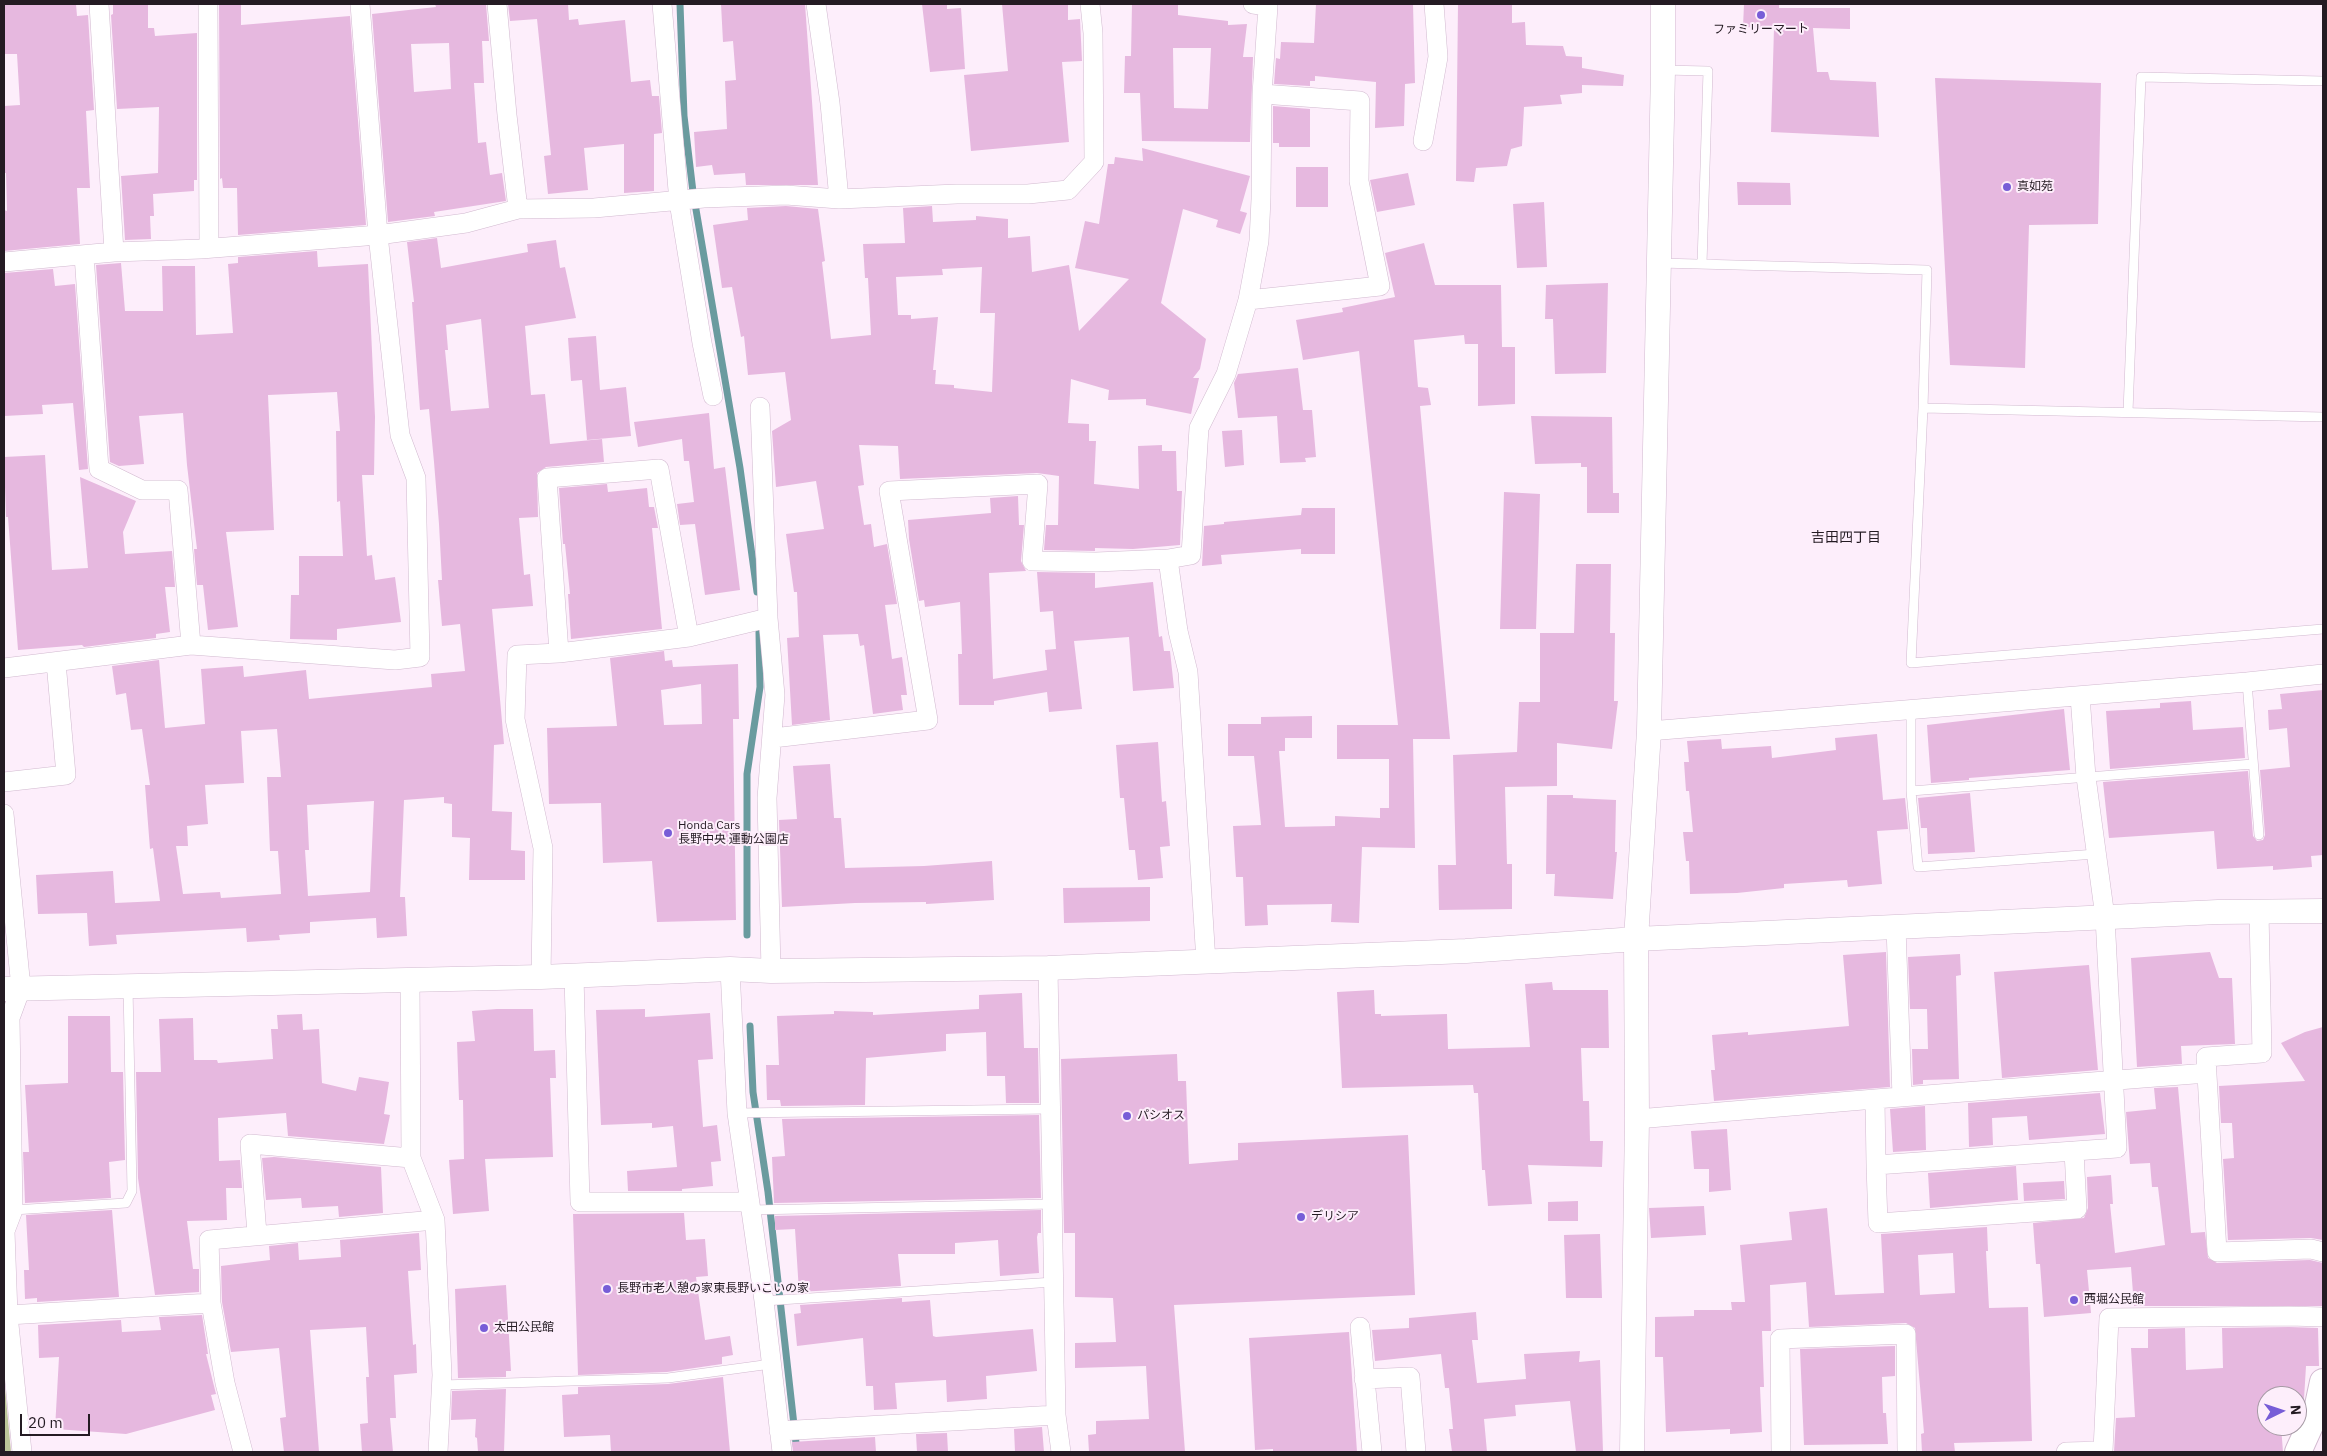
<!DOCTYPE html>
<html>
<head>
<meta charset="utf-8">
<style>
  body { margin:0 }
  #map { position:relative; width:2327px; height:1456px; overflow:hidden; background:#fdeefb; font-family:"IBM Plex Sans",sans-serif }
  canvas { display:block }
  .frame { position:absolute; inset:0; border:5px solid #241b23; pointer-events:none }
  .north { position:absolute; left:2257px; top:1386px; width:50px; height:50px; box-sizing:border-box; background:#fdeefb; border:1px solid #a69aa5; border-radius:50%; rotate:86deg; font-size:14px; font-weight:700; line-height:20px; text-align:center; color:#241b23 }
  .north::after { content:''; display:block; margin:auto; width:18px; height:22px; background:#775dd7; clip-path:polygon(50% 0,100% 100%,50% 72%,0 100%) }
  .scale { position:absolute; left:20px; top:1414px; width:70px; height:22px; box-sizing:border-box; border:2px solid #241b23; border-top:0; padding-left:6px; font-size:15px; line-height:18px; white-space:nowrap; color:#241b23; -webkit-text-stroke:4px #fdeefb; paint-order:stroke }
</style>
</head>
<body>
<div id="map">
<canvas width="2327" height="1456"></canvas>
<div class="frame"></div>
<div class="north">N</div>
<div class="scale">20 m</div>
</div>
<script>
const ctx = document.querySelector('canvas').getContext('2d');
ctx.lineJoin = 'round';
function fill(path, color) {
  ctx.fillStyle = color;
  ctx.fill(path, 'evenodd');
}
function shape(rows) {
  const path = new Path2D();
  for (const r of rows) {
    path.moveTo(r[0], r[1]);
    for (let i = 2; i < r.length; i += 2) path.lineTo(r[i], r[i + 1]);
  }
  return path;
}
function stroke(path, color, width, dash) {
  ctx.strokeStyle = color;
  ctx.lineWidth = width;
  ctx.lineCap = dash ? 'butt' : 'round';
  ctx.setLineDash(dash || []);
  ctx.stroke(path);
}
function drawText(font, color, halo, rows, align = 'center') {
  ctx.font = font + ' "IBM Plex Sans","Noto Sans JP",sans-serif';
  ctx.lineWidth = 4;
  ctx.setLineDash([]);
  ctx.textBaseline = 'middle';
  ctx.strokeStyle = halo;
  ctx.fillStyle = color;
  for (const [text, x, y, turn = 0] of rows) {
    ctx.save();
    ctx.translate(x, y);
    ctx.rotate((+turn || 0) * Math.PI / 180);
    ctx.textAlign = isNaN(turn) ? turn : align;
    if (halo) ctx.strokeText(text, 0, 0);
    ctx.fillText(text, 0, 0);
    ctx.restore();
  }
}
fill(shape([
  [4,1377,11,1452,4,1452]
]), '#bdc69a');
stroke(shape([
  [680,4,684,116,693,192,740,468,757,592],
  [747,935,747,774,760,687,759,632],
  [750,1026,753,1092,768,1192,797,1452]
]), '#6a9b9f', 7);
fill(shape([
  [4,4,76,4,77,16,88,15,94,110,86,111,90,188,77,188,80,244,4,251,4,210,7,211,6,173,4,173,4,106,20,105,17,54,4,54],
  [113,4,148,4,148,28,154,28,155,36,197,33,197,180,194,180,194,191,153,194,154,216,150,216,151,239,125,240,121,176,158,173,159,107,117,109,111,15,113,14],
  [219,4,241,4,241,25,350,16,366,225,238,235,237,188,223,188,222,178,220,179],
  [435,4,486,4,489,41,482,41,484,83,474,83,478,143,486,142,490,175,502,173,506,201,434,212,435,216,388,222,372,14,436,7],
  [449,43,451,89,414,92,411,44],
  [508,4,568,4,569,20,578,19,579,25,625,20,631,82,650,80,652,96,659,96,662,133,654,134,654,191,624,193,624,144,584,148,588,190,548,194,544,156,551,155,537,19,510,21],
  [721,4,805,4,818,185,746,185,745,173,714,175,712,165,696,167,694,132,727,129,725,81,736,80,733,41,723,42],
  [922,4,947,4,947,9,961,8,965,69,930,72],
  [1002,4,1068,4,1068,20,1080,19,1082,61,1062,62,1069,142,971,151,964,75,1008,71],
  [1132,4,1178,4,1178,15,1228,21,1228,25,1247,24,1243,57,1253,57,1250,142,1142,141,1140,93,1124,93,1125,56,1131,56],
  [1173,48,1211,48,1208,109,1174,108],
  [1316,4,1413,4,1415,83,1405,84,1404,126,1375,128,1376,82,1315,76,1315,81,1310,81,1310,86,1274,84,1276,58,1280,59,1281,42,1314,43],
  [1458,4,1512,4,1512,23,1525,22,1526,45,1563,46,1566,56,1582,57,1582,68,1624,75,1623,86,1582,85,1582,93,1560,95,1562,104,1524,107,1522,146,1511,149,1507,166,1476,168,1474,182,1456,181],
  [1744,4,1779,4,1779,8,1850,8,1850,29,1813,28,1817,72,1828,72,1830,80,1876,82,1879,137,1771,132,1774,28,1743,27],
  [1935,78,2101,83,2098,224,2029,225,2025,368,1950,365],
  [1273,106,1310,109,1310,147,1279,147,1279,143,1273,143],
  [1142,148,1250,176,1240,211,1247,213,1240,234,1216,227,1218,220,1183,209,1161,303,1206,339,1200,369,1193,378,1199,378,1191,414,1146,405,1146,399,1108,400,1109,390,1071,379,1068,423,1089,424,1089,441,1096,441,1094,484,1139,489,1138,446,1162,445,1162,451,1176,451,1177,491,1182,491,1180,545,1133,549,1095,548,1095,551,1044,550,1046,525,1058,525,1059,476,1037,473,900,479,898,446,859,445,864,485,858,486,864,525,871,524,874,547,887,544,897,604,885,605,892,659,902,657,907,695,901,695,903,710,873,714,864,645,860,646,858,634,823,635,830,720,792,725,787,638,799,637,797,592,794,592,786,534,824,529,816,481,776,487,772,431,791,420,785,372,748,375,744,336,741,337,732,287,722,288,713,225,748,220,747,208,786,206,818,209,825,261,822,262,831,339,871,335,868,278,865,278,863,244,905,243,903,208,932,206,933,222,976,220,976,216,1008,219,1008,238,1030,236,1032,272,1069,265,1079,331,1129,279,1075,268,1085,221,1099,224,1108,164,1114,164,1115,157,1143,161],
  [982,267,980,313,995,313,992,392,954,388,954,385,935,384,936,370,933,370,938,317,911,319,911,315,898,315,896,277,943,275,942,269],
  [1296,167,1328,167,1328,207,1296,207],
  [1408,173,1415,205,1377,212,1370,180],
  [1737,182,1790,183,1791,205,1738,205],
  [1544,202,1547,267,1517,268,1513,204],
  [437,238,441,268,528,252,527,244,556,240,560,268,565,267,576,318,525,326,531,395,545,394,550,444,602,439,604,462,546,467,537,473,538,517,519,518,524,575,530,574,533,606,492,609,504,744,494,745,492,811,512,812,511,850,525,851,525,880,469,880,470,838,452,837,452,804,444,803,444,797,404,800,400,897,405,897,407,936,377,938,376,918,310,922,310,933,279,935,280,940,247,942,246,928,116,935,117,944,89,946,87,913,38,914,36,875,113,871,115,903,160,901,153,848,150,849,145,785,150,785,142,729,131,730,126,693,116,695,112,666,159,660,165,728,205,724,201,669,243,666,244,677,306,670,309,699,432,687,431,674,465,671,460,624,442,626,438,580,442,580,439,524,434,462,429,409,420,410,412,302,414,302,407,242],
  [481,319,489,408,451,411,445,350,448,350,446,325],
  [277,729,281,777,267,777,270,851,278,851,281,894,221,898,220,892,183,894,176,846,188,846,187,826,208,824,205,785,244,783,241,731],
  [374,801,370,892,308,896,305,850,309,850,307,805],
  [1424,243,1435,285,1501,285,1502,347,1515,347,1515,404,1478,406,1478,344,1465,344,1464,335,1414,340,1418,387,1428,388,1431,405,1420,406,1450,739,1413,739,1415,848,1362,847,1359,923,1331,922,1332,904,1267,905,1268,925,1245,926,1243,877,1236,877,1233,826,1261,825,1254,756,1228,756,1228,724,1261,724,1261,717,1312,716,1312,738,1285,738,1285,751,1279,751,1285,827,1335,826,1335,816,1380,818,1380,808,1389,808,1389,759,1337,759,1337,725,1398,725,1359,351,1303,360,1296,320,1343,312,1342,308,1395,297,1385,253],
  [317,251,318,267,368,264,375,417,374,475,362,475,367,556,372,555,375,580,395,577,401,622,337,629,337,640,290,639,291,595,299,595,299,556,343,556,340,501,337,502,336,431,340,431,337,392,268,395,274,530,226,532,238,627,208,630,203,585,197,585,194,549,197,549,187,465,183,413,139,416,144,464,119,466,110,462,96,265,121,263,125,311,163,311,162,266,195,266,196,335,233,333,228,264,238,263,238,257],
  [53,269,55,286,75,284,88,469,79,470,73,403,42,405,43,414,4,416,4,273],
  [1608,283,1606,373,1555,374,1553,319,1545,319,1546,285],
  [596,336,600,390,626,387,631,436,587,440,582,380,571,381,568,338],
  [1298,368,1303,410,1312,410,1316,457,1305,458,1306,462,1280,463,1277,416,1238,418,1234,383,1238,374],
  [709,413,714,469,725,467,740,590,705,595,695,524,680,525,677,504,694,502,689,461,684,461,682,439,638,447,634,422],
  [1531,416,1612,417,1613,493,1619,493,1619,513,1587,513,1587,467,1581,467,1581,463,1535,464],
  [1242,430,1244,465,1225,467,1222,431],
  [45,455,52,570,88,568,80,477,136,501,123,532,125,554,172,551,175,587,165,587,170,632,156,634,156,638,84,647,82,645,18,650,8,517,6,517,4,457],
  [607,484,608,492,647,488,649,507,654,507,658,528,652,528,662,629,571,639,568,594,570,594,565,544,563,544,559,488],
  [1504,492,1540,494,1536,629,1500,629],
  [1018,496,1019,525,1024,525,1021,561,1026,571,989,573,993,679,1047,670,1045,650,1056,649,1053,611,1040,612,1037,572,1095,573,1095,588,1153,582,1159,637,1162,636,1164,651,1170,651,1174,688,1133,691,1129,637,1074,641,1082,709,1049,712,1047,692,994,701,994,705,959,705,958,654,962,654,960,602,925,607,924,600,919,601,909,539,908,520,991,513,990,498],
  [1302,508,1335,508,1335,554,1301,554,1301,549,1221,555,1222,564,1202,566,1204,526,1224,524,1224,522,1301,515],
  [1576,564,1611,564,1610,633,1615,633,1614,701,1618,701,1612,749,1557,743,1557,786,1505,787,1507,864,1512,864,1512,909,1439,910,1438,865,1456,865,1453,755,1517,752,1519,702,1540,702,1540,633,1574,633],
  [664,651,665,661,672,660,673,667,738,664,739,719,733,719,736,920,657,922,652,861,603,863,601,803,549,804,547,728,617,726,610,658],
  [701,684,702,724,664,725,661,690],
  [2323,690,2323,855,2311,856,2312,867,2273,870,2273,866,2217,869,2214,831,2109,838,2103,782,2248,771,2253,836,2257,841,2263,840,2265,835,2260,770,2290,767,2287,728,2269,730,2268,710,2282,709,2280,694],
  [2191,701,2193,730,2243,727,2245,758,2110,769,2106,711,2160,708,2160,703],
  [2064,709,2070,770,1969,778,1969,780,1931,783,1927,725],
  [1877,734,1883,800,1905,798,1908,829,1877,831,1882,884,1848,887,1847,880,1784,884,1784,888,1737,893,1690,894,1689,861,1686,861,1683,832,1693,832,1689,791,1686,791,1684,762,1689,762,1687,741,1721,739,1722,749,1771,746,1772,758,1836,750,1835,738],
  [1158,742,1162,802,1166,801,1170,846,1160,847,1163,878,1138,880,1135,850,1129,850,1124,798,1120,798,1116,745],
  [830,764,834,818,841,818,845,868,924,866,992,861,994,900,926,904,926,902,855,903,782,907,779,820,797,819,793,766],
  [1970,793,1975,852,1928,854,1927,828,1921,828,1918,798],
  [1547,795,1573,795,1573,798,1616,800,1615,852,1617,852,1613,899,1554,896,1555,874,1546,874],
  [1150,887,1150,921,1064,923,1063,888],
  [1886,952,1890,1087,1714,1101,1711,1070,1715,1070,1712,1035,1748,1032,1748,1035,1849,1026,1843,955],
  [2210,952,2219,978,2232,978,2235,1044,2181,1046,2182,1064,2137,1067,2131,958],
  [1960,954,1961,975,1956,976,1959,1079,1923,1080,1923,1084,1913,1085,1912,1049,1928,1049,1927,1009,1910,1009,1908,957],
  [2089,965,2098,1070,2002,1078,1994,972],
  [1552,982,1553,990,1608,990,1609,1048,1581,1048,1583,1101,1589,1101,1590,1141,1603,1141,1602,1167,1528,1165,1532,1204,1488,1206,1485,1170,1482,1170,1478,1093,1474,1093,1473,1085,1342,1088,1337,992,1374,990,1375,1014,1381,1014,1381,1016,1447,1014,1448,1049,1530,1047,1525,984],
  [1022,993,1024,1048,1038,1048,1039,1103,1006,1103,1005,1076,987,1076,986,1032,946,1034,946,1051,866,1058,865,1105,781,1106,780,1100,767,1100,766,1065,779,1065,777,1016,834,1014,834,1011,873,1012,873,1015,979,1009,979,995],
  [497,1009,533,1009,534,1051,555,1050,556,1078,550,1078,553,1157,485,1159,489,1211,453,1214,449,1160,464,1159,463,1100,459,1100,457,1042,475,1041,472,1011],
  [645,1009,645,1017,710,1013,713,1059,698,1060,703,1127,717,1125,721,1161,711,1162,713,1186,682,1189,682,1191,628,1191,627,1171,677,1167,673,1126,652,1128,652,1123,601,1125,596,1010],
  [302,1014,303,1030,319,1029,322,1083,356,1091,359,1077,389,1082,384,1114,390,1115,384,1144,288,1136,286,1113,218,1118,219,1161,240,1160,242,1188,226,1188,227,1220,187,1221,193,1269,199,1269,199,1292,155,1295,138,1178,136,1072,161,1072,159,1019,193,1018,194,1060,217,1060,218,1063,273,1059,271,1029,278,1029,277,1015],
  [68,1016,110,1016,111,1072,123,1072,125,1160,109,1162,111,1198,25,1203,23,1152,29,1152,25,1085,68,1083],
  [2323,1027,2323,1240,2311,1238,2228,1240,2223,1159,2234,1158,2232,1123,2221,1123,2219,1086,2305,1081,2281,1043,2305,1032],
  [1177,1054,1178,1081,1186,1081,1189,1164,1238,1160,1238,1143,1408,1135,1415,1295,1174,1305,1185,1452,1089,1452,1088,1435,1096,1434,1096,1421,1149,1419,1146,1366,1075,1368,1075,1343,1116,1342,1113,1298,1075,1297,1075,1233,1064,1233,1061,1059],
  [2178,1087,2191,1233,2205,1232,2208,1258,2217,1263,2310,1260,2323,1263,2323,1306,2134,1306,2131,1267,2087,1270,2091,1313,2044,1317,2040,1264,2036,1264,2033,1223,2084,1218,2088,1208,2087,1177,2111,1175,2113,1204,2110,1204,2115,1253,2165,1245,2158,1187,2152,1187,2150,1163,2130,1164,2126,1112,2156,1109,2154,1088],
  [2100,1093,2105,1134,2029,1140,2027,1116,1992,1118,1993,1145,1969,1147,1968,1103],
  [1925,1106,1926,1150,1893,1152,1890,1109],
  [1039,1115,1041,1198,774,1203,772,1157,785,1156,782,1119],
  [1727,1129,1731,1190,1709,1192,1709,1169,1694,1169,1691,1131],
  [274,1157,381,1167,383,1213,339,1217,338,1206,302,1208,301,1198,266,1200,262,1158],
  [2016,1166,2018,1200,1930,1208,1928,1173],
  [2064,1181,2065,1199,2024,1201,2023,1183],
  [1578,1201,1578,1221,1548,1221,1548,1202],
  [1704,1206,1706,1235,1651,1238,1649,1208],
  [1827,1208,1835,1295,1884,1293,1881,1234,1987,1227,1988,1251,1986,1251,1989,1308,2028,1307,2032,1441,1954,1443,1955,1452,1922,1452,1921,1434,1924,1433,1915,1328,1906,1323,1809,1327,1806,1282,1770,1285,1771,1331,1762,1331,1764,1387,1760,1387,1762,1432,1730,1434,1730,1429,1666,1432,1663,1357,1655,1357,1655,1317,1694,1316,1694,1310,1732,1310,1731,1302,1745,1302,1740,1245,1792,1240,1789,1212],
  [1953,1253,1955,1293,1920,1295,1918,1255],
  [112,1210,119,1297,37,1302,37,1298,25,1299,24,1270,29,1270,26,1215],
  [1041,1210,1041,1233,1038,1233,1037,1237,1039,1273,1000,1276,998,1240,955,1243,955,1254,898,1254,901,1286,799,1292,795,1229,775,1230,775,1216],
  [684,1213,686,1240,705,1239,708,1276,696,1277,705,1340,730,1336,733,1355,722,1357,722,1364,667,1372,578,1375,573,1214],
  [419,1233,421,1270,408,1271,413,1345,416,1344,417,1373,394,1375,396,1418,390,1418,393,1452,362,1452,360,1424,368,1423,366,1377,369,1377,366,1327,310,1330,319,1452,284,1452,280,1418,286,1417,279,1348,231,1352,222,1302,221,1266,270,1260,269,1246,298,1243,299,1260,341,1257,340,1240],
  [1600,1234,1602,1298,1566,1298,1564,1235],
  [506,1285,511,1371,506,1371,506,1377,458,1378,455,1289],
  [902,1298,902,1302,930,1300,933,1336,936,1337,1033,1329,1037,1371,986,1376,987,1399,947,1402,946,1380,895,1383,897,1409,874,1410,873,1386,866,1386,863,1338,797,1346,794,1314,801,1313,800,1305],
  [1476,1312,1478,1340,1472,1340,1477,1383,1526,1379,1524,1354,1580,1351,1579,1362,1600,1360,1603,1452,1576,1452,1570,1401,1515,1405,1516,1416,1484,1419,1487,1452,1452,1452,1449,1429,1453,1429,1449,1388,1445,1388,1441,1354,1375,1361,1372,1330,1409,1328,1409,1318],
  [202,1315,208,1354,206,1354,216,1394,211,1395,215,1410,126,1434,55,1429,59,1357,39,1358,38,1325,121,1320,122,1332,161,1330,159,1317],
  [2289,1327,2318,1328,2319,1366,2306,1366,2304,1399,2297,1399,2297,1396,2267,1396,2267,1426,2281,1426,2283,1452,2114,1452,2116,1418,2135,1417,2131,1348,2148,1348,2148,1329,2185,1328,2186,1370,2223,1368,2222,1328],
  [1349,1332,1357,1452,1273,1452,1273,1449,1255,1450,1249,1338],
  [1895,1346,1895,1376,1882,1377,1883,1413,1886,1413,1888,1444,1804,1445,1800,1349],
  [723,1377,730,1452,611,1452,610,1435,564,1437,562,1395,578,1394,578,1387,668,1384],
  [506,1389,504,1452,478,1452,477,1438,475,1437,476,1419,451,1420,452,1391],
  [1042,1427,1044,1452,1015,1452,1014,1429],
  [947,1433,948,1452,917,1452,916,1434],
  [875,1437,876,1452,793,1452,792,1442]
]), '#e6b8df');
const service = shape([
  [1663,70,1708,71,1702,264],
  [1659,263,1927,270,1923,408,2323,417],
  [1923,408,1911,663,2323,629],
  [2128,412,2141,77,2323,81],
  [2247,682,2259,835],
  [1911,710,1911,791,2253,764],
  [1911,791,1918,867,2096,854],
  [737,1113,1051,1109],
  [13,1210,126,1203,132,1191,128,986],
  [750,1210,1053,1204],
  [764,1301,1054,1282],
  [442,1385,668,1378,771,1364]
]);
const minor = shape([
  [99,4,114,252],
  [208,4,209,248],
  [497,4,507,115,518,209],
  [662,4,679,202,702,343,713,396],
  [816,4,830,103,839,199],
  [1423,141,1438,57,1434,4],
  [4,262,114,252,201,249,378,235,466,223,518,209,594,208,704,198,786,195,839,199,957,194,1028,194,1068,190,1094,162,1093,33,1090,4],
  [1248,300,1380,286,1359,181,1360,101,1262,94],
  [760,407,768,618,775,695,767,798,771,971],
  [1168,559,1178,631,1188,672,1206,962],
  [191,645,395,660,420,657,416,478,400,435,378,235,360,4],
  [559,653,547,478,659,469,689,637],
  [4,668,191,645,178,490,142,490,99,469,84,255],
  [1649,731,2247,682,2323,674],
  [773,738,928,720,889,491,1038,484,1032,561,1096,562,1168,559,1191,555,1199,428,1226,374,1248,300,1259,241,1261,199,1262,94,1268,6,1253,4],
  [4,782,66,775,56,662],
  [4,814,21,988,10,1018,13,1210,5,1231,8,1315,22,1452],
  [2259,912,2262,1053,2206,1057,2217,1252,2311,1249,2323,1252],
  [1896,927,1902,1097],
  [1048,968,1056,1415,1061,1452],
  [730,969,737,1113,764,1301,782,1452],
  [574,976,580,1202,749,1202],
  [541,977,543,848,515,719,517,655,559,653,689,637,768,618],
  [410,980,411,1158,435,1220,442,1375,438,1452],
  [1875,1099,2207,1073],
  [1637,1119,1875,1099,1876,1165,2117,1148,2105,917,2086,777,2080,696],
  [1876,1165,1878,1223,2077,1209,2074,1151],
  [257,1234,250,1144,411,1158],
  [211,1303,209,1240,435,1220],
  [8,1315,211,1303,225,1383,243,1452],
  [1360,1327,1372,1452],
  [1364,1379,1410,1377,1416,1452],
  [779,1431,1056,1415],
  [1781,1452,1780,1339,1906,1334,1907,1452],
  [2066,1452,2103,1451,2109,1318,2289,1316,2323,1317]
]);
const tertiary = shape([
  [4,989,541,977,730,969,771,971,1048,968,1466,951,1636,939,2218,912,2323,911],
  [1632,1452,1637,1119,1636,939,1649,731,1663,70,1663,4]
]);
const secondary = shape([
  [2298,1452,2317,1410,2323,1382]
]);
stroke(service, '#d1b9cf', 10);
stroke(minor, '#d1b9cf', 20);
stroke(tertiary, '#d1b9cf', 25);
stroke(secondary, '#d1b9cf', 28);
stroke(service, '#fff', 9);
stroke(minor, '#fff', 19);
stroke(tertiary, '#fff', 24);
stroke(secondary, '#fff', 26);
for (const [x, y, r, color] of [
  [1761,15,5,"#775dd7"],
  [2007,187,5,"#775dd7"],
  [668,833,5,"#775dd7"],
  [1127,1116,5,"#775dd7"],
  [1301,1217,5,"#775dd7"],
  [607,1289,5,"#775dd7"],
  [2074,1300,5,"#775dd7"],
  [484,1328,5,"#775dd7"]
]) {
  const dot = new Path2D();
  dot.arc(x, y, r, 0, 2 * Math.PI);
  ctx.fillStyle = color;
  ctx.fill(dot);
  stroke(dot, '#fdeefb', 2);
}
drawText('12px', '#241b23', '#fdeefb', [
  ["ファミリーマート",1761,30,"center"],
  ["真如苑",2017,187],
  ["Honda Cars",678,826],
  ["長野中央 運動公園店",678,840],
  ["パシオス",1137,1116],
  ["デリシア",1311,1217],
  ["長野市老人憩の家東長野いこいの家",617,1289],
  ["西堀公民館",2084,1300],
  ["太田公民館",494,1328]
], 'left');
drawText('14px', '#241b23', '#fdeefb', [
  ["吉田四丁目",1846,538]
]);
</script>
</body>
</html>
